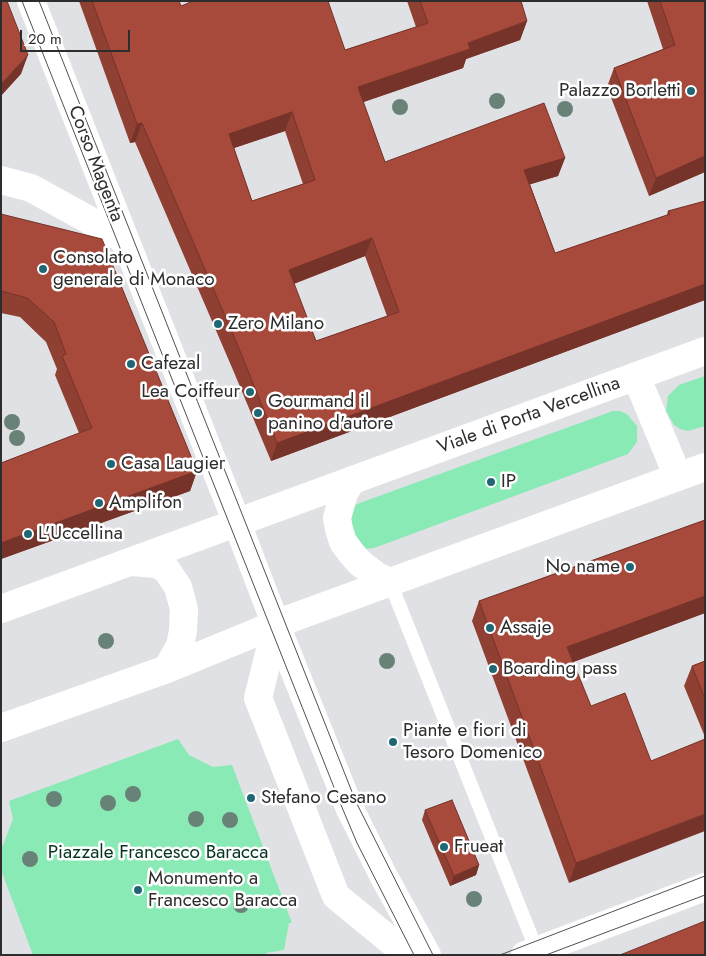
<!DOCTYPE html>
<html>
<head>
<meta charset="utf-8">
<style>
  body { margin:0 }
  #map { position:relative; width:706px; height:956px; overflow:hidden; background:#e0e1e4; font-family:Jost,sans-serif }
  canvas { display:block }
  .frame { position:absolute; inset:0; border:2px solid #2d2d2e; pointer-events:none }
  .scale { position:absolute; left:20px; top:30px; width:110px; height:22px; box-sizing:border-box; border:2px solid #2d2d2e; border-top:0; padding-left:6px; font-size:15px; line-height:18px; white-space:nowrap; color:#2d2d2e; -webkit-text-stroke:4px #fff; paint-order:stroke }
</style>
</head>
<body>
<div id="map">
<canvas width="706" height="956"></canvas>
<div class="frame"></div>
<div class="scale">20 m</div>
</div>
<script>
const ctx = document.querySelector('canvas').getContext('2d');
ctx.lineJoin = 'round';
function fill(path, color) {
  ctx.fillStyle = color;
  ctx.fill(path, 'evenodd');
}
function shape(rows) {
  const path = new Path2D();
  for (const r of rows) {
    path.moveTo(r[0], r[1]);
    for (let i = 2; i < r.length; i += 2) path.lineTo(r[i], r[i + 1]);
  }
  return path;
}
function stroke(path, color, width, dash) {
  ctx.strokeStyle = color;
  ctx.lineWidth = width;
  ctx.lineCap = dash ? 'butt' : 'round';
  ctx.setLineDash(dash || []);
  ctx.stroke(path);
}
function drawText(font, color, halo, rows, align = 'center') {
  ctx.font = font + ' Jost,sans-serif';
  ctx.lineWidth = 5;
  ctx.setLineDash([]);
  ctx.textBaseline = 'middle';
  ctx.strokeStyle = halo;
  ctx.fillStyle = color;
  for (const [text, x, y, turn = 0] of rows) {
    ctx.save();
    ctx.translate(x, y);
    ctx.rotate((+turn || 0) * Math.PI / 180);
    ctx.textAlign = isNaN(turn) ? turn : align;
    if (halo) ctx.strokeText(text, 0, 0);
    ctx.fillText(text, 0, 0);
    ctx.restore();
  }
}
fill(shape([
  [705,376,705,426,688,431,680,429,674,425,666,411,668,396,679,385],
  [613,411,620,411,627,414,637,426,637,442,628,454,374,548,366,549,358,547,346,514,351,508,357,504],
  [178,739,189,755,213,767,232,765,292,923,289,923,284,950,266,953,266,955,33,955,1,870,1,846,3,845,13,819,9,801]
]), '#89eab5');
stroke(shape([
  [390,582,537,951]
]), '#fff', 14);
stroke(shape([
  [31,1,237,523],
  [1,180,31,188,120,237,126,244],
  [525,955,705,887]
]), '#fff', 28);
stroke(shape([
  [237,523,276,625,350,809,383,875,427,955],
  [276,625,258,698,336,896,408,955]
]), '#fff', 28);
stroke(shape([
  [636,376,678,477],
  [352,480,344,493,337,518,339,529,343,542,352,554,360,563,377,576,390,582],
  [132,562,156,564,166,569,178,587,184,609,183,631,180,646,167,669],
  [1,609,705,351],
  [1,728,167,669,284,621,705,467]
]), '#fff', 28);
stroke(shape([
  [22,1,341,805,357,843,414,955],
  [39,1,356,802,433,955],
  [500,955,705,876],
  [546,955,705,895]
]), '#515153', 1);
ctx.fillStyle = '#688278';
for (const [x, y] of [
  [497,101],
  [400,107],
  [565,109],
  [12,422],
  [17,438],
  [106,641],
  [387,661],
  [133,794],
  [54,799],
  [108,803],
  [196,819],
  [230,820],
  [30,859],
  [474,899],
  [241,905]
]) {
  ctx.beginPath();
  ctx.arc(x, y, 8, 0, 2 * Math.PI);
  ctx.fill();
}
fill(shape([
  [79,1,179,1,181,6,345,50,416,27,407,1,521,1,527,21,520,40,466,59,463,68,363,102,385,162,565,158,558,176,530,184,555,253,667,215,668,211,705,201,705,300,271,461,233,370,135,142,130,143],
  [285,131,303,184,252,201,234,148],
  [365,256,387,316,316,341,294,284],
  [647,1,705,1,705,172,649,196,607,87,614,68,663,49],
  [1,214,197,471,190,491,1,559,1,463,79,433,55,375,57,369,46,342,20,317,1,313],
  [705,520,705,613,573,662,591,706,651,761,569,883,472,621,479,601],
  [705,661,705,737,684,686,692,666],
  [425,810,479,865,476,875,450,886,422,820]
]), '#903f33');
fill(shape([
  [527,21,520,40,466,59,463,68,352,106,358,87,468,43],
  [28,55,21,74,1,96,1,84],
  [292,112,285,131,222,152,229,134],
  [142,123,135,142,130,143,137,124],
  [705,156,705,172,649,196,656,178],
  [565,158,558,176,518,188,524,170],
  [372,238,365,256,282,288,289,270],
  [705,284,705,300,271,461,277,443],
  [197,471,190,491,1,559,1,543],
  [705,596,705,613,560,667,567,647],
  [705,814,705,831,569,883,576,863],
  [479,865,476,875,450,886,454,876]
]), '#753329');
const building = shape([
  [1,1,7,1,28,55,1,84,1,1],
  [92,1,179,1,181,6,193,1,328,1,345,50,428,23,420,1,521,1,527,21,468,43,470,49,358,87,385,162,544,103,565,158,524,170,555,253,670,214,668,211,705,201,705,284,277,443,240,351,142,123,137,124,92,1],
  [292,112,315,180,252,201,229,134,292,112],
  [372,238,399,312,316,341,289,270,372,238],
  [660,1,705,1,705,156,656,178,614,68,675,45,660,1],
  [1,214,102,239,197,471,1,543,1,463,92,428,62,356,66,354,54,322,27,298,1,291,1,214],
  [705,520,705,596,567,647,591,706,625,693,651,761,705,739,705,814,576,863,479,601,705,520],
  [705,661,705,699,692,666,705,661],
  [452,800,479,865,454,876,425,810,452,800],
  [705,921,705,955,620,955,705,921]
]);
fill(building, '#a7493b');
stroke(building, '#753329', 1);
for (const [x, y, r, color] of [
  [691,91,5,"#1f6775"],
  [43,269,5,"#1f6775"],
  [218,324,5,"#1f6775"],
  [131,364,5,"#1f6775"],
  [250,392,5,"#1f6775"],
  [258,413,5,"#1f6775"],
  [111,464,5,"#1f6775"],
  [491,482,5,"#1f6775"],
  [99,503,5,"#1f6775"],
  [28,534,5,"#1f6775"],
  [630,567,5,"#1f6775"],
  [490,628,5,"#1f6775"],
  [493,669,5,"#1f6775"],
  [393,742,5,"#1f6775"],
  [251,798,5,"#1f6775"],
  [444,847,5,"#1f6775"],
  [138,890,5,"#1f6775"]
]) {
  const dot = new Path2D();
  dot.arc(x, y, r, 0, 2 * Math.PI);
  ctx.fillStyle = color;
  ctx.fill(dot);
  stroke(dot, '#fff', 2);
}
drawText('19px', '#2d2d2e', '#fff', [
  ["Palazzo Borletti",681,91,"right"],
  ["Consolato",53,258],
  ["generale di Monaco",53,280],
  ["Zero Milano",228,324],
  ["Cafezal",141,364],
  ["Lea Coiffeur",240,392,"right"],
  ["Gourmand il",268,402],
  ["panino d'autore",268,424],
  ["Casa Laugier",121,464],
  ["IP",501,482],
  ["Amplifon",109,503],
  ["L'Uccellina",38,534],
  ["No name",620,567,"right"],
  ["Assaje",500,628],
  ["Boarding pass",503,669],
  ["Piante e fiori di",403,731],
  ["Tesoro Domenico",403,753],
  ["Stefano Cesano",261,798],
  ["Frueat",454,847],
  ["Monumento a",148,879],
  ["Francesco Baracca",148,901]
], 'left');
drawText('19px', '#2d2d2e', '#fff', [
  ["Corso Magenta",95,164,69],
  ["Viale di Porta Vercellina",529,416,-20]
]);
drawText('19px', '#053520', '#fff', [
  ["Piazzale Francesco Baracca",158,853]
]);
</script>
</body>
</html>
